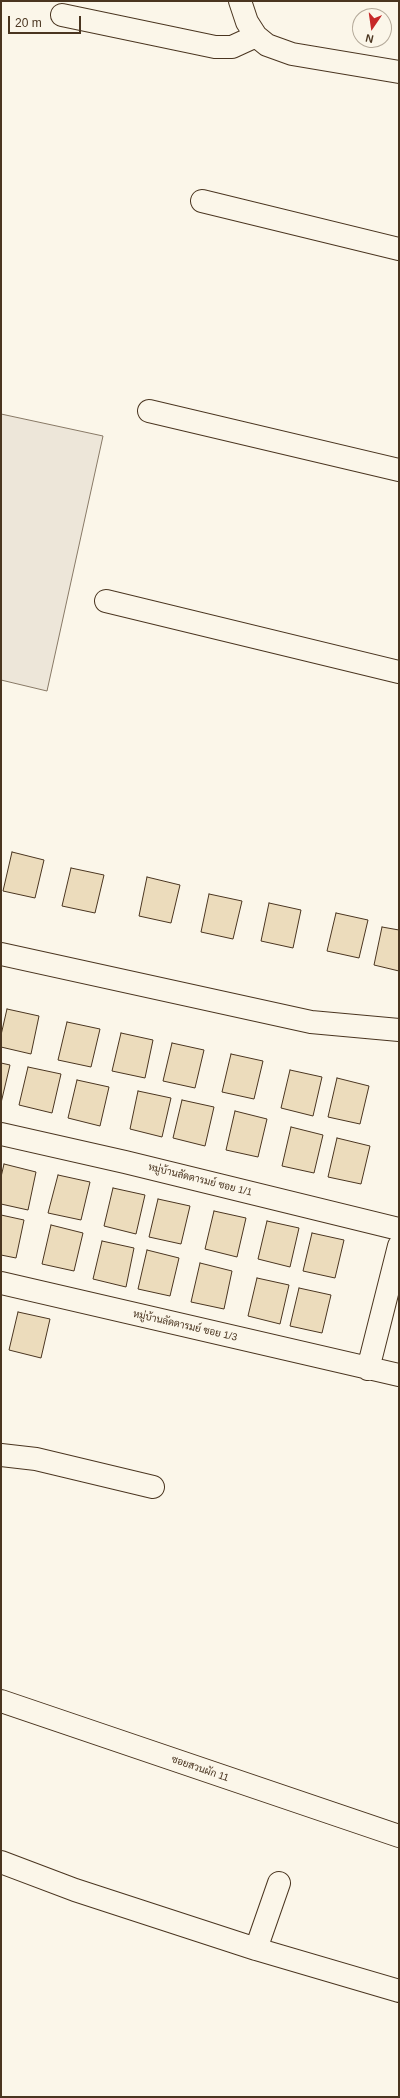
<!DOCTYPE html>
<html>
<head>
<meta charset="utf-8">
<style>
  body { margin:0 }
  #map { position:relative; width:400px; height:2098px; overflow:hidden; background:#fbf6e9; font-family:Arial,sans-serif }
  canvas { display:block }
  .frame { position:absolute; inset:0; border:2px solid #4a3520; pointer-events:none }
  .north { position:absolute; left:352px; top:8px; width:40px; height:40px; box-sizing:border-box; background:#fbf6e9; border:1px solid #b4a999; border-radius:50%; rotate:193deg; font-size:11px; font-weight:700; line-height:16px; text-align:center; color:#4a3520 }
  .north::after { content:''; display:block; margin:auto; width:14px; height:18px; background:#c62828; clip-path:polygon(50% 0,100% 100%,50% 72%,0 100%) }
  .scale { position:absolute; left:8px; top:16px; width:73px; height:18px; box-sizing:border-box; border:2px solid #4a3520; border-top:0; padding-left:5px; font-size:12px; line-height:14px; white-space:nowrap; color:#4a3520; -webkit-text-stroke:3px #fbf6e9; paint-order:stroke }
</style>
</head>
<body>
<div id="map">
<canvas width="400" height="2098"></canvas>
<div class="frame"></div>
<div class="north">N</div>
<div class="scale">20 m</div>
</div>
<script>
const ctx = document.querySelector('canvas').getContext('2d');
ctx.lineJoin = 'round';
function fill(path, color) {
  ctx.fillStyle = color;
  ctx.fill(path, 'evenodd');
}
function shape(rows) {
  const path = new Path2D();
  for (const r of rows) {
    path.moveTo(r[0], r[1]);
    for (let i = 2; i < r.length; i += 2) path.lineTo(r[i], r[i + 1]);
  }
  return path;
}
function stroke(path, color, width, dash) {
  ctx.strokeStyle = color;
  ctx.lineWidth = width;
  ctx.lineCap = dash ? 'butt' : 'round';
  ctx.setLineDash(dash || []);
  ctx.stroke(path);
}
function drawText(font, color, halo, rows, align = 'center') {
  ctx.font = font + ' Arial,Sarabun,sans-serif';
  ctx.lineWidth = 3;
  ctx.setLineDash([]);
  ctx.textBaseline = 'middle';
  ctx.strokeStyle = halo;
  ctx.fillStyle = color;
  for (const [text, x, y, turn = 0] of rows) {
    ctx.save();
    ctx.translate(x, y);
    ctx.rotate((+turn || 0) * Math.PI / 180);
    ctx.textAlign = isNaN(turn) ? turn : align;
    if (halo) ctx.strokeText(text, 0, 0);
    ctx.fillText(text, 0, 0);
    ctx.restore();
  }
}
const green = shape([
  [1,414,103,436,47,691,1,680,1,414]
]);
fill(green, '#ede6d9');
stroke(green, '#887966', 1);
const building = shape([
  [12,852,44,860,35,898,3,891,12,852],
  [71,868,104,875,95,913,62,906,71,868],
  [147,877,180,885,171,923,139,916,147,877],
  [209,894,242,901,233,939,201,932,209,894],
  [269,903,301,910,293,948,261,941,269,903],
  [336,913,368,920,359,958,327,951,336,913],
  [382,927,399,930,399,971,374,965,382,927],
  [7,1009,39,1016,31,1054,1,1047,1,1035,7,1009],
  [67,1022,100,1029,91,1067,58,1060,67,1022],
  [121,1033,153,1040,145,1078,112,1071,121,1033],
  [172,1043,204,1050,195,1088,163,1081,172,1043],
  [231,1054,263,1061,254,1099,222,1092,231,1054],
  [1,1063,10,1065,1,1103,1,1063],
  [28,1067,61,1074,52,1113,19,1105,28,1067],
  [290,1070,322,1077,313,1116,281,1108,290,1070],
  [337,1078,369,1086,360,1124,328,1117,337,1078],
  [77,1080,109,1087,100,1126,68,1118,77,1080],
  [138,1091,171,1098,162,1137,130,1129,138,1091],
  [182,1100,214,1107,205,1146,173,1138,182,1100],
  [235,1111,267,1119,258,1157,226,1150,235,1111],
  [291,1127,323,1135,314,1173,282,1166,291,1127],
  [337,1138,370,1146,361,1184,328,1177,337,1138],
  [4,1164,36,1172,28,1210,1,1204,1,1177,4,1164],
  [58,1175,90,1182,81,1220,48,1213,58,1175],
  [113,1188,145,1195,136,1234,104,1226,113,1188],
  [158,1199,190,1206,181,1244,149,1237,158,1199],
  [214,1211,246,1218,237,1257,205,1249,214,1211],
  [1,1215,24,1220,16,1258,1,1255,1,1215],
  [267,1221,299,1228,290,1267,258,1259,267,1221],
  [51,1225,83,1233,74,1271,42,1264,51,1225],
  [312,1233,344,1240,335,1278,303,1271,312,1233],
  [102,1241,134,1248,126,1287,93,1279,102,1241],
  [147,1250,179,1258,170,1296,138,1289,147,1250],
  [200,1263,232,1271,224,1309,191,1302,200,1263],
  [257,1278,289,1285,280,1324,248,1316,257,1278],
  [299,1288,331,1295,322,1333,290,1326,299,1288],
  [18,1312,50,1319,41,1358,9,1350,18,1312]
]);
fill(building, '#ecdcbc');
stroke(building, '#4a3520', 1);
const street = shape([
  [240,1,247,22,256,36,267,45,292,54,399,72],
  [62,15,215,47,232,47,256,36],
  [202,201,399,249],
  [149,411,399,470],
  [106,601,399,672],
  [1,954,311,1022,399,1030],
  [1,1134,125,1162,399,1229],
  [1,1283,399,1375],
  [368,1369,399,1246],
  [1,1455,36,1459,153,1487],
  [1,1701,399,1836],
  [1,1862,75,1890,256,1949,399,1991],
  [256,1949,279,1883]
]);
stroke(street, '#4a3520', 24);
stroke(street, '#fbf6e9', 22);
drawText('10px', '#4a3520', '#fbf6e9', [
  ["หมู่บ้านลัดดารมย์ ซอย 1/1",200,1180,14],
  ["หมู่บ้านลัดดารมย์ ซอย 1/3",185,1326,13],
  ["ซอยสวนผัก 11",200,1769,19]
]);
</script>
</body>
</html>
